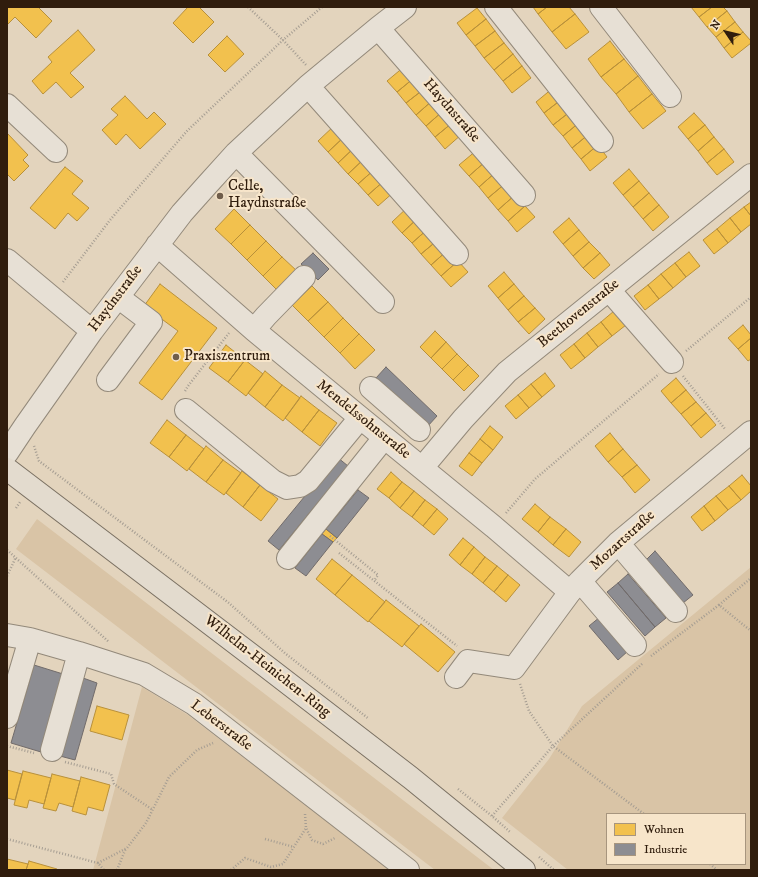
<!DOCTYPE html>
<html>
<head>
<meta charset="utf-8">
<style>
  body { margin:0 }
  #map { position:relative; width:758px; height:877px; overflow:hidden; background:#e3d4bd; font-family:"IM FELL DW Pica",serif }
  canvas { display:block }
  .frame { position:absolute; inset:0; border:8px solid #301d0d; pointer-events:none }
  .legend { position:absolute; left:606px; top:813px; width:140px; height:52px; box-sizing:border-box; background:#f7e5ca; border:1px solid #a7957e; margin:0; padding:5px 7px; list-style:none; font-size:12px; color:#301d0d }
  .legend li { display:flex; align-items:center; gap:8px; height:20px }
  .legend b { width:20px; border:1px solid #a7957e }
  .north { position:absolute; left:706px; top:12px; width:40px; height:40px; -webkit-text-stroke:3px #f7e5ca; paint-order:stroke; rotate:305deg; font-size:11px; font-weight:700; line-height:16px; text-align:center; color:#301d0d }
  .north::after { content:''; display:block; margin:auto; width:14px; height:18px; background:#301d0d; clip-path:polygon(50% 0,100% 100%,50% 72%,0 100%) }
</style>
</head>
<body>
<div id="map">
<canvas width="758" height="877"></canvas>
<div class="frame"></div>
<ul class="legend">
<li><b style="height:11px;background:#f2c14e"></b>Wohnen</li>
<li><b style="height:11px;background:#8d8d92"></b>Industrie</li>
</ul>
<div class="north">N</div>
</div>
<script>
const ctx = document.querySelector('canvas').getContext('2d');
ctx.lineJoin = 'round';
function fill(path, color) {
  ctx.fillStyle = color;
  ctx.fill(path, 'evenodd');
}
function shape(rows) {
  const path = new Path2D();
  for (const r of rows) {
    path.moveTo(r[0], r[1]);
    for (let i = 2; i < r.length; i += 2) path.lineTo(r[i], r[i + 1]);
  }
  return path;
}
function stroke(path, color, width, dash) {
  ctx.strokeStyle = color;
  ctx.lineWidth = width;
  ctx.lineCap = dash ? 'butt' : 'round';
  ctx.setLineDash(dash || []);
  ctx.stroke(path);
}
function drawText(font, color, halo, rows, align = 'center') {
  ctx.font = font + ' "IM FELL DW Pica",serif';
  ctx.lineWidth = 4;
  ctx.setLineDash([]);
  ctx.textBaseline = 'middle';
  ctx.strokeStyle = halo;
  ctx.fillStyle = color;
  for (const [text, x, y, turn = 0] of rows) {
    ctx.save();
    ctx.translate(x, y);
    ctx.rotate((+turn || 0) * Math.PI / 180);
    ctx.textAlign = isNaN(turn) ? turn : align;
    if (halo) ctx.strokeText(text, 0, 0);
    ctx.fillText(text, 0, 0);
    ctx.restore();
  }
}
fill(shape([
  [37,519,494,870,435,870,16,549],
  [751,567,751,870,568,870,502,818,549,759,582,706],
  [607,814,745,814,745,864,607,864],
  [142,687,188,715,390,870,93,870]
]), '#d9c4a6');
const homes = shape([
  [7,7,38,7,52,21,36,38,15,17,7,25,7,7],
  [188,7,199,7,214,22,193,43,173,23,188,7],
  [533,7,547,7,538,14,533,7],
  [547,7,569,7,575,14,552,32,538,14,547,7],
  [691,7,712,7,699,17,691,7],
  [712,7,723,7,727,11,707,27,699,17,712,7],
  [477,8,486,19,466,35,457,23,477,8],
  [727,11,735,22,716,37,707,27,727,11],
  [575,14,589,32,566,49,552,32,575,14],
  [486,19,495,31,475,46,466,35,486,19],
  [735,22,743,32,724,48,716,37,735,22],
  [78,30,95,50,70,73,84,87,71,98,56,82,43,94,32,81,52,62,48,57,78,30],
  [495,31,504,43,484,58,475,46,495,31],
  [743,32,751,41,751,43,732,58,724,48,743,32],
  [227,36,244,54,225,72,208,55,227,36],
  [610,41,624,59,601,77,588,59,610,41],
  [504,43,513,54,494,70,484,58,504,43],
  [513,54,522,66,503,81,494,70,513,54],
  [624,59,638,76,616,94,601,77,624,59],
  [405,66,414,78,397,92,387,81,405,66],
  [522,66,531,78,512,93,503,81,522,66],
  [638,76,652,94,629,112,616,94,638,76],
  [414,78,424,89,406,103,397,92,414,78],
  [553,88,562,99,544,113,536,102,553,88],
  [424,89,433,100,416,115,406,103,424,89],
  [652,94,666,111,643,129,629,112,652,94],
  [125,96,147,119,154,112,166,124,140,149,126,134,116,145,102,130,118,115,111,109,125,96],
  [562,99,571,111,553,125,544,113,562,99],
  [433,100,443,111,426,126,416,115,433,100],
  [443,111,452,123,435,137,426,126,443,111],
  [571,111,580,122,563,136,553,125,571,111],
  [694,113,705,125,688,139,678,127,694,113],
  [580,122,589,134,572,148,563,136,580,122],
  [452,123,462,134,445,149,435,137,452,123],
  [335,125,345,136,328,152,318,141,335,125],
  [705,125,714,137,698,151,688,139,705,125],
  [7,133,28,155,23,160,29,166,14,181,7,174,7,133],
  [589,134,598,145,581,159,572,148,589,134],
  [345,136,355,147,338,163,328,152,345,136],
  [714,137,724,149,707,163,698,151,714,137],
  [598,145,607,157,590,171,581,159,598,145],
  [355,147,365,158,348,174,338,163,355,147],
  [724,149,734,162,717,175,707,163,724,149],
  [477,150,486,161,469,176,459,165,477,150],
  [365,158,375,169,358,184,348,174,365,158],
  [486,161,496,172,479,187,469,176,486,161],
  [65,167,83,181,72,194,89,208,77,221,68,213,55,229,30,208,65,167],
  [375,169,385,180,368,195,358,184,375,169],
  [629,169,639,181,623,195,613,183,629,169],
  [496,172,506,183,488,198,479,187,496,172],
  [385,180,395,191,378,206,368,195,385,180],
  [639,181,649,193,633,207,623,195,639,181],
  [506,183,515,195,498,210,488,198,506,183],
  [649,193,659,205,643,219,633,207,649,193],
  [515,195,525,206,508,221,498,210,515,195],
  [751,202,751,216,744,207,751,202],
  [659,205,669,217,653,231,643,219,659,205],
  [409,206,419,217,402,233,392,222,409,206],
  [525,206,535,217,517,232,508,221,525,206],
  [744,207,751,216,751,224,741,232,730,218,744,207],
  [234,209,250,225,231,244,215,229,234,209],
  [419,217,429,228,412,243,402,233,419,217],
  [569,218,579,230,563,244,553,232,569,218],
  [730,218,741,232,728,243,717,229,730,218],
  [250,225,266,241,247,260,231,244,250,225],
  [429,228,439,239,421,254,412,243,429,228],
  [717,229,728,243,714,254,703,240,717,229],
  [579,230,589,242,573,256,563,244,579,230],
  [439,239,448,250,431,265,421,254,439,239],
  [266,241,282,257,263,276,247,260,266,241],
  [589,242,600,253,583,268,573,256,589,242],
  [448,250,458,261,441,276,431,265,448,250],
  [689,252,700,266,686,277,675,263,689,252],
  [600,253,610,265,594,279,583,268,600,253],
  [282,257,298,272,279,292,263,276,282,257],
  [458,261,468,272,451,287,441,276,458,261],
  [675,263,686,277,673,288,661,274,675,263],
  [504,272,514,284,498,298,488,286,504,272],
  [661,274,673,288,659,299,648,285,661,274],
  [160,284,217,328,162,400,139,383,178,331,144,306,160,284],
  [514,284,524,296,508,310,498,298,514,284],
  [648,285,659,299,645,310,634,296,648,285],
  [312,286,328,302,308,321,292,305,312,286],
  [524,296,535,308,518,322,508,310,524,296],
  [328,302,343,318,324,337,308,321,328,302],
  [535,308,545,319,529,334,518,322,535,308],
  [614,311,626,325,612,336,601,322,614,311],
  [343,318,359,334,340,353,324,337,343,318],
  [601,322,612,336,598,347,587,333,601,322],
  [743,325,751,335,751,338,738,349,728,338,743,325],
  [435,331,446,342,431,358,420,347,435,331],
  [587,333,598,347,585,358,574,344,587,333],
  [359,334,375,350,355,369,340,353,359,334],
  [751,338,751,359,748,361,738,349,751,338],
  [446,342,457,354,442,369,431,358,446,342],
  [574,344,585,358,571,369,560,355,574,344],
  [226,345,245,360,228,382,209,368,226,345],
  [457,354,468,365,453,380,442,369,457,354],
  [245,360,263,374,246,396,228,382,245,360],
  [468,365,479,376,464,391,453,380,468,365],
  [265,371,282,385,265,407,248,393,265,371],
  [545,373,555,386,542,397,531,384,545,373],
  [676,378,686,390,671,403,661,391,676,378],
  [531,384,542,397,529,408,518,395,531,384],
  [282,385,300,398,283,421,265,407,282,385],
  [686,390,696,402,681,414,671,403,686,390],
  [518,395,529,408,516,419,505,406,518,395],
  [301,396,319,410,302,432,285,418,301,396],
  [696,402,706,413,691,426,681,414,696,402],
  [319,410,337,423,320,446,302,432,319,410],
  [706,413,716,425,701,438,691,426,706,413],
  [167,420,186,435,169,457,150,443,167,420],
  [490,426,503,437,493,450,480,439,490,426],
  [610,433,623,449,608,462,595,446,610,433],
  [186,435,204,449,187,471,169,457,186,435],
  [480,439,493,450,482,463,469,453,480,439],
  [206,446,223,460,206,482,189,469,206,446],
  [623,449,637,465,622,477,608,462,623,449],
  [469,453,482,463,472,476,459,466,469,453],
  [223,460,241,473,224,495,206,482,223,460],
  [637,465,650,480,635,493,622,477,637,465],
  [242,471,260,485,243,507,226,493,242,471],
  [391,472,402,482,389,498,377,489,391,472],
  [742,475,751,486,751,491,741,500,729,486,742,475],
  [402,482,414,491,400,508,389,498,402,482],
  [260,485,278,499,261,521,243,507,260,485],
  [729,486,741,500,728,510,716,496,729,486],
  [414,491,425,500,412,517,400,508,414,491],
  [716,496,728,510,715,521,704,506,716,496],
  [425,500,437,509,423,526,412,517,425,500],
  [535,504,550,517,538,532,522,519,535,504],
  [704,506,715,521,702,531,691,517,704,506],
  [437,509,448,519,434,535,423,526,437,509],
  [550,517,566,529,553,545,538,532,550,517],
  [326,529,337,538,333,542,322,534,326,529],
  [566,529,581,542,569,557,553,545,566,529],
  [463,538,474,547,460,565,449,555,463,538],
  [474,547,485,557,472,574,460,565,474,547],
  [485,557,497,566,483,583,472,574,485,557],
  [332,559,352,575,335,595,316,579,332,559],
  [497,566,508,575,494,592,483,583,497,566],
  [352,575,385,602,368,622,335,595,352,575],
  [508,575,520,585,506,602,494,592,508,575],
  [386,600,419,626,402,647,369,621,386,600],
  [421,624,455,652,438,672,404,644,421,624],
  [97,706,129,715,122,740,90,731,97,706],
  [7,770,22,774,15,800,7,798,7,770],
  [23,771,51,778,44,804,29,800,27,808,14,805,23,771],
  [52,774,80,781,73,807,59,803,56,811,43,808,52,774],
  [81,777,110,785,103,811,88,807,86,815,72,811,81,777],
  [7,859,28,864,26,870,7,870,7,859],
  [29,861,57,869,57,870,26,870,29,861]
]);
fill(homes, '#f2c14e');
stroke(homes, '#b8903a', 1);
const industry = shape([
  [313,253,329,269,318,280,301,264,313,253],
  [386,367,437,416,427,427,376,378,386,367],
  [337,457,348,466,279,550,268,541,337,457],
  [358,490,369,498,337,538,326,529,358,490],
  [322,534,333,542,306,576,295,568,322,534],
  [655,551,693,595,683,603,646,560,655,551],
  [628,574,666,618,655,627,618,583,628,574],
  [618,583,655,627,645,636,607,592,618,583],
  [600,617,628,651,618,660,589,626,600,617],
  [34,665,63,674,41,752,11,743,34,665],
  [83,678,97,683,75,760,60,756,83,678]
]);
fill(industry, '#8d8d92');
stroke(industry, '#716b6a', 1);
const minor = shape([
  [496,7,602,141],
  [601,7,670,96],
  [378,28,524,195],
  [308,86,457,254],
  [7,105,56,151],
  [236,153,383,302],
  [157,245,254,330,357,415,494,527,570,592],
  [7,260,92,331],
  [609,290,672,362],
  [254,330,266,316,304,277],
  [108,380,151,322,118,297],
  [371,388,419,430],
  [186,410,273,481,287,488,300,486,308,481,360,418],
  [7,453,25,426,92,331,134,276,182,213,207,185,236,153,308,86,378,28,405,7],
  [422,468,463,419,507,372,751,175],
  [618,543,676,611],
  [288,558,384,438],
  [580,581,635,645],
  [7,635,30,639,79,653,144,674,194,704,408,870],
  [456,677,468,661,514,668,570,592,580,581,618,543,751,432],
  [7,717,30,639],
  [52,750,79,653]
]);
const major = shape([
  [7,469,267,667,411,778,524,870]
]);
stroke(minor, '#93897a', 24);
stroke(major, '#7a7062', 24);
stroke(shape([
  [248,7,283,40,306,65],
  [63,282,110,220,187,131,283,40,322,7],
  [686,351,751,297],
  [683,376,725,429],
  [185,391,188,386,229,333],
  [34,446,39,461,229,603,286,654,369,719],
  [16,508,20,502],
  [506,513,535,479,659,374],
  [330,536,378,575,374,581],
  [7,550,109,642],
  [339,553,457,646],
  [7,576,16,557],
  [719,605,751,578],
  [651,656,719,605,751,631],
  [520,684,529,711,553,746,644,814],
  [7,746,34,753],
  [65,762,111,774,114,784,153,810],
  [458,789,492,816,510,832],
  [305,814,306,828,312,840,323,844,335,838],
  [492,816,553,746,643,663],
  [7,839,98,863,104,870],
  [265,839,294,847],
  [539,857,554,870],
  [98,863,127,848,146,823,169,777,197,750,213,743],
  [710,864,717,870],
  [117,870,126,848],
  [231,870,245,858,271,867,283,864,306,828]
]), '#a59d92', 2.5, [1, 2]);
stroke(minor, '#e7e0d5', 22);
stroke(major, '#e3dbce', 22);
for (const [x, y, r, color] of [
  [220,196,4,"#6f5d4b"],
  [176,357,4,"#6f5d4b"]
]) {
  const dot = new Path2D();
  dot.arc(x, y, r, 0, 2 * Math.PI);
  ctx.fillStyle = color;
  ctx.fill(dot);
  stroke(dot, '#f7e5ca', 1.5);
}
drawText('15px', '#301d0d', '#f7e5ca', [
  ["Haydnstraße",451,111,49],
  ["Haydnstraße",116,299,-53],
  ["Beethovenstraße",579,314,-39],
  ["Mendelssohnstraße",363,420,39],
  ["Mozartstraße",623,541,-42],
  ["Wilhelm-Heinichen-Ring",267,667,38],
  ["Leberstraße",221,726,37]
]);
drawText('15px', '#301d0d', '#f7e5ca', [
  ["Celle,",228,187],
  ["Haydnstraße",228,204],
  ["Praxiszentrum",184,357]
], 'left');
</script>
</body>
</html>
